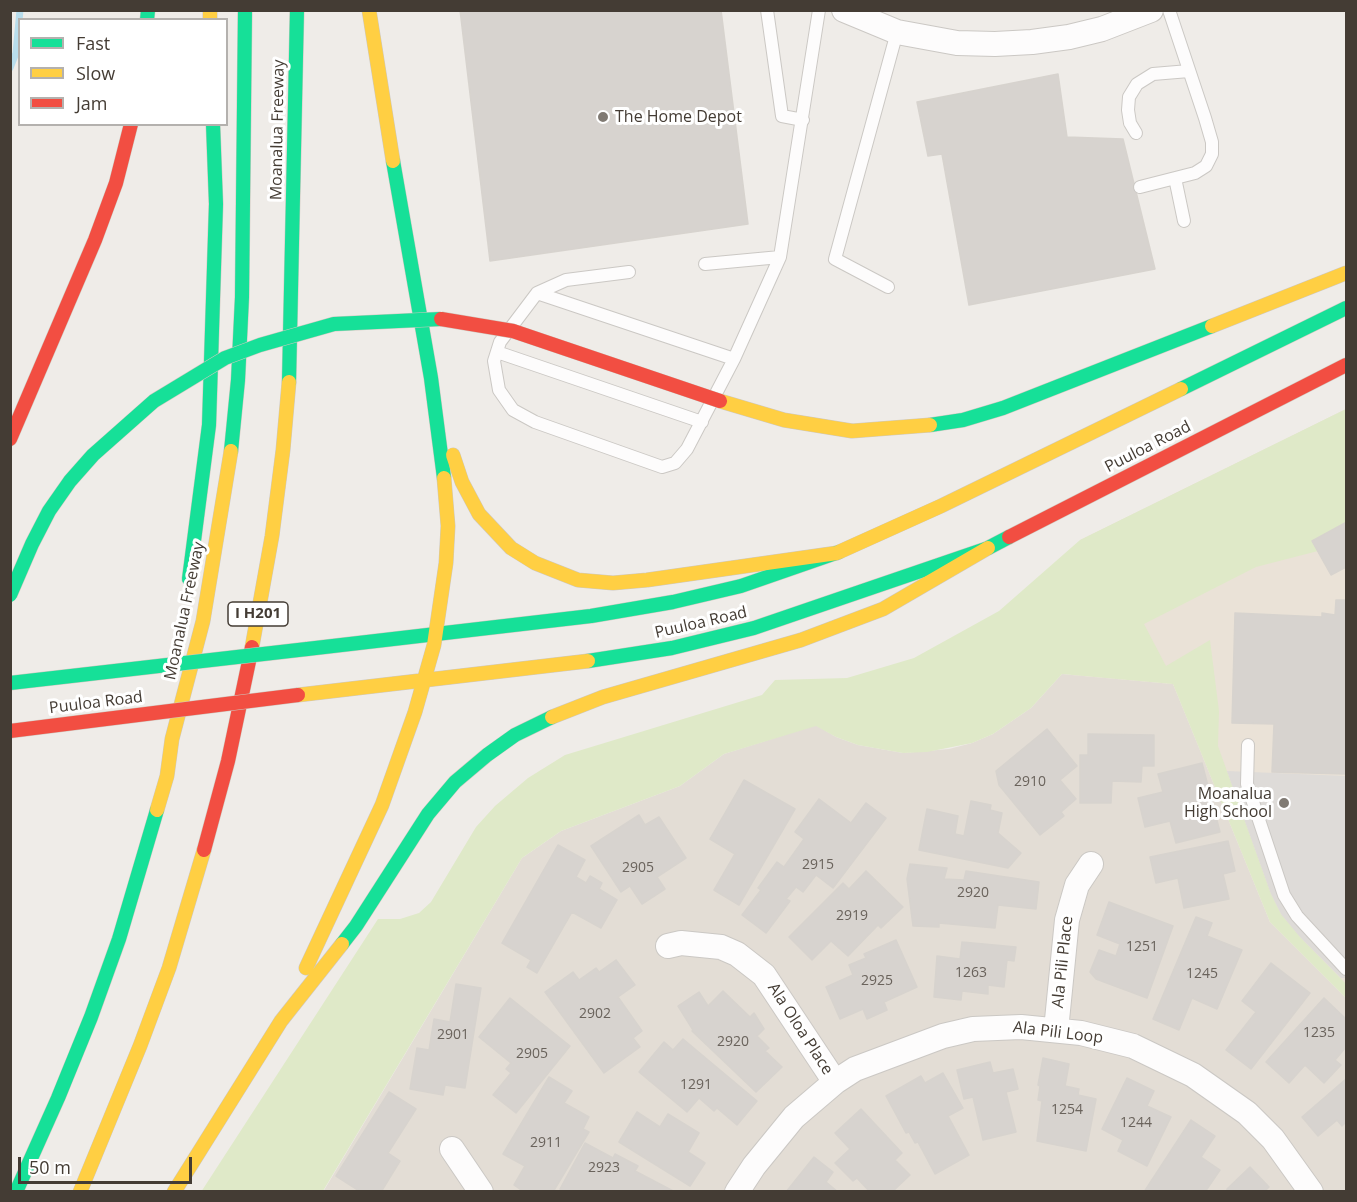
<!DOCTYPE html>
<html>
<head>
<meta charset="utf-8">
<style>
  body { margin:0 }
  #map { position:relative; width:1357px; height:1202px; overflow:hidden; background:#efece8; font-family:"Open Sans",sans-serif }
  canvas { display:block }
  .frame { position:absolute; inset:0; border:12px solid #443c34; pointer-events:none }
  .legend { position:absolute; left:18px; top:18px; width:210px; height:108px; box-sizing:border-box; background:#fff; border:2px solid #b4b1ae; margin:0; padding:8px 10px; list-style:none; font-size:18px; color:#443c34 }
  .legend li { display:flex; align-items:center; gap:12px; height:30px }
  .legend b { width:30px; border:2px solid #b4b1ae }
  .scale { position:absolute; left:18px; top:1157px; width:174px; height:27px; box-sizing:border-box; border:3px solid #443c34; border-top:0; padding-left:8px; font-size:18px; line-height:21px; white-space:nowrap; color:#443c34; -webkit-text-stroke:4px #fff; paint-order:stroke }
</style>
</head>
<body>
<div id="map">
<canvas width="1357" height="1202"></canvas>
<div class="frame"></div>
<ul class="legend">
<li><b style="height:8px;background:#16e098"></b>Fast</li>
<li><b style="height:8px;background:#ffcf43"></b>Slow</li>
<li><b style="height:8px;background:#f24e42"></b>Jam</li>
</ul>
<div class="scale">50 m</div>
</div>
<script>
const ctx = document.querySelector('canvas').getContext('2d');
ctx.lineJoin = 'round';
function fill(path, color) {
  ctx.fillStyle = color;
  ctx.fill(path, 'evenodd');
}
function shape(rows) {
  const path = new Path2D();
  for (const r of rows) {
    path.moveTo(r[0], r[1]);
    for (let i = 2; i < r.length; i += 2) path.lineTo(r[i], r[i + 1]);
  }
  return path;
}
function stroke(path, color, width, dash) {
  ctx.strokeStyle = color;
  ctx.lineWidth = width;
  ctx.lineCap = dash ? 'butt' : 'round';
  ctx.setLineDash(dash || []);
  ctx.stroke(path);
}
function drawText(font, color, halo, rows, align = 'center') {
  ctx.font = font + ' "Open Sans",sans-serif';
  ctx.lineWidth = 6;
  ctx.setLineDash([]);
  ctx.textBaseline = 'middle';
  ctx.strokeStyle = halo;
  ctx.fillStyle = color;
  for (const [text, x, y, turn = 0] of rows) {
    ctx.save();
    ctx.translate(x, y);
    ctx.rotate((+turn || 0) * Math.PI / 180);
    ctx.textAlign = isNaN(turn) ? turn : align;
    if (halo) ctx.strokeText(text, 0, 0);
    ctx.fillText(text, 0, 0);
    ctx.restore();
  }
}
fill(shape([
  [1062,674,1173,684,1270,922,1346,998,1346,1191,323,1192,522,858,561,831,680,786,724,754,816,725,836,737,858,745,903,753,949,749,972,743,993,734,1031,708]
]), '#e3ddd5');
fill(shape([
  [1346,409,1346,998,1270,922,1173,684,1071,675,1089,642,1080,540]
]), '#eae2d7');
fill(shape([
  [1346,409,1346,526,1344,523,1312,541,1318,551,1256,567,1144,624,1166,666,1210,640,1219,711,1218,746,1271,894,1281,914,1300,937,1346,984,1346,998,1270,922,1173,684,1062,674,1031,708,993,734,972,743,927,752,903,753,858,745,836,737,816,726,724,754,680,786,561,831,522,858,323,1191,201,1192,378,919,400,919,419,913,431,902,476,827,495,806,528,778,565,755,762,695,775,680,847,678,914,658,999,611,1080,540]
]), '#dfe9c8');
fill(shape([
  [1227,771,1346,776,1346,978,1341,978,1300,937,1281,914,1271,894]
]), '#dedbd8');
stroke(shape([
  [10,68,16,53,20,10]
]), '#b8ddec', 7);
const building = shape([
  [460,10,721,10,748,224,490,261,460,10],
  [1058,74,1067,137,1123,139,1155,269,969,305,942,154,928,156,917,102,1058,74],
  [1345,523,1346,526,1346,567,1331,575,1312,541,1345,523],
  [1336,600,1346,600,1346,774,1272,772,1274,724,1232,723,1235,613,1322,617,1322,613,1335,615,1336,600],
  [1047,729,1077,766,1060,780,1076,799,1061,812,1064,816,1040,835,999,785,996,771,1047,729],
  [1088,734,1154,735,1154,766,1142,766,1141,782,1112,781,1111,803,1080,803,1080,755,1088,755,1088,734],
  [1202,763,1220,832,1176,843,1170,821,1145,827,1138,798,1163,792,1158,774,1202,763],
  [744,780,795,809,739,905,714,890,735,854,710,839,744,780],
  [819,799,851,823,866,803,886,818,833,888,816,875,803,892,796,887,786,899,790,901,766,933,742,915,761,890,758,888,777,862,784,867,804,839,795,832,819,799],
  [971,801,991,805,990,810,1002,813,998,833,1021,853,1008,868,919,850,927,809,958,816,955,834,964,836,971,801],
  [639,815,645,825,659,817,686,858,657,877,665,889,642,904,630,886,621,892,591,846,639,815],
  [1228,841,1235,871,1223,874,1229,899,1184,908,1178,878,1156,883,1150,857,1228,841],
  [558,845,585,860,576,877,586,883,590,876,602,883,599,889,617,900,601,928,572,912,537,973,527,967,531,960,502,943,558,845],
  [910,864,947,868,944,879,964,880,966,871,1039,882,1036,909,998,905,995,928,939,923,939,927,913,926,907,879,910,864],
  [866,871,903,907,881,928,878,925,848,956,831,941,812,960,789,937,843,883,849,889,866,871],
  [1109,902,1173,926,1147,998,1096,979,1090,972,1099,950,1116,956,1120,944,1097,935,1109,902],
  [1196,917,1212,923,1207,936,1242,950,1217,1009,1192,998,1179,1030,1153,1019,1196,917],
  [896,940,917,987,884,1002,887,1010,867,1019,863,1009,840,1019,826,987,853,975,849,965,866,958,864,954,896,940],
  [962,942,1016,947,1014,961,1007,960,1004,987,988,985,988,994,962,991,961,1000,934,997,937,956,960,959,962,942],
  [616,960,635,985,618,997,642,1031,633,1038,640,1047,604,1073,545,992,573,972,579,980,596,968,599,972,616,960],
  [1271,963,1310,993,1251,1069,1226,1050,1256,1012,1242,1001,1271,963],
  [456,984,481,988,465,1088,445,1085,443,1095,410,1089,417,1048,429,1050,434,1019,450,1022,456,984],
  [723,991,750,1017,754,1013,764,1029,757,1036,769,1048,765,1051,782,1067,756,1092,692,1031,693,1030,678,1006,699,992,708,1006,723,991],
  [510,998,570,1046,516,1113,493,1095,511,1073,506,1069,511,1063,479,1037,510,998],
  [1324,998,1346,1019,1346,1047,1335,1060,1341,1065,1324,1083,1305,1065,1289,1083,1266,1062,1324,998],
  [683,1039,757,1101,737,1125,717,1108,714,1111,699,1098,687,1112,639,1072,664,1042,673,1050,683,1039],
  [1043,1058,1069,1064,1065,1086,1079,1089,1078,1095,1096,1099,1086,1151,1037,1141,1042,1101,1038,1100,1040,1086,1038,1085,1043,1058],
  [990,1062,993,1073,1013,1069,1018,1089,1006,1092,1016,1132,983,1140,973,1097,964,1099,957,1070,990,1062],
  [943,1073,963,1108,948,1116,969,1155,935,1174,918,1142,915,1143,909,1132,906,1133,886,1096,921,1076,925,1083,943,1073],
  [549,1077,572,1091,564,1103,589,1117,583,1129,589,1132,553,1192,524,1192,514,1185,525,1166,503,1154,549,1077],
  [1127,1078,1154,1091,1147,1106,1171,1117,1147,1166,1118,1151,1123,1140,1102,1129,1127,1078],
  [1346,1079,1346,1122,1342,1126,1337,1120,1318,1136,1302,1117,1346,1079],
  [389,1092,416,1109,388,1153,400,1161,381,1192,361,1192,336,1176,389,1092],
  [861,1109,902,1153,895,1160,910,1175,892,1192,870,1192,857,1178,853,1181,835,1163,850,1149,835,1133,861,1109],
  [637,1112,660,1127,668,1114,699,1133,688,1152,705,1163,690,1186,619,1142,637,1112],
  [1191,1120,1215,1136,1201,1157,1220,1170,1205,1192,1144,1192,1191,1120],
  [585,1143,613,1158,615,1154,638,1166,635,1171,675,1192,565,1192,560,1189,585,1143],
  [814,1157,833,1172,826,1182,838,1192,786,1192,814,1157],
  [1250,1167,1269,1187,1264,1192,1227,1192,1227,1189,1250,1167]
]);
fill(building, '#d7d3cf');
stroke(building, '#d7d3ce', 1.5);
const lane = shape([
  [767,10,782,116,803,120],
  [1136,133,1130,123,1128,110,1129,97,1137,84,1153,74,1189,71],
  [1175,178,1184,221],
  [1140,187,1195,173,1206,166,1212,154,1212,142,1205,118,1169,10],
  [705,264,780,257],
  [629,272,566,280,537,293,734,359,780,257,819,10],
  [888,287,835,259,897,32],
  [537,293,500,342,494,361,499,390,513,410,535,422,662,467,675,463,687,449,734,359],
  [497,352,702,422],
  [1248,745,1247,784,1284,895,1297,916,1346,969]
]);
const street = shape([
  [844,10,897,32,957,43,995,44,1032,42,1069,37,1102,29,1151,10],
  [668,946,681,943,721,947,737,954,764,975,835,1082],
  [1056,1030,1067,920,1077,885,1091,864],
  [452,1149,481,1192],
  [737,1192,754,1166,794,1117,835,1082,855,1069,943,1036,973,1029,1021,1027,1081,1033,1133,1046,1193,1075,1247,1113,1273,1139,1311,1192]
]);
const fast = shape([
  [147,20,148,10],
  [393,161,431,378,444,478],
  [289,382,297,10],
  [1181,389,1346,308],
  [930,425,963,420,1003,408,1212,326],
  [231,451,238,380,242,297,245,10],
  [189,579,209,425,216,204,213,124],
  [307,649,591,616,673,602,741,586,839,552],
  [588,661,672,648,754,628,988,548,1009,537],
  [342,944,356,926,428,814,455,782,487,755,515,735,552,717],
  [16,1192,58,1098,91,1017,119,939,157,810]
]);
const slow = shape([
  [210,10,210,20],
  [369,10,393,161],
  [1212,326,1346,273],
  [453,455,462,482,479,514,511,548,535,563,578,580,613,583,647,580,837,553],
  [839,552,941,506,1181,389],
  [252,647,272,536,283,450,289,382],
  [298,695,588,661],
  [552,717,603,697,801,640,883,609,988,548],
  [157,810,167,776,172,739,203,621,231,451],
  [306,968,382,805,415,712,434,645,446,563,448,526,444,478],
  [80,1192,140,1046,169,968,204,850],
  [174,1192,281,1021,342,944]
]);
const jam = shape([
  [10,439,95,240,116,183,131,124],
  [1009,537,1346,365],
  [204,850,228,761,252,647]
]);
stroke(lane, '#cbc8c4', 14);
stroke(street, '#cbc8c4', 26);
stroke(fast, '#cec8bf', 15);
stroke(slow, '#cec8bf', 15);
stroke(jam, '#cec8bf', 15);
stroke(lane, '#fdfcfc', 12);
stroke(street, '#fdfcfc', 24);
stroke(fast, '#16e098', 14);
stroke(slow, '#ffcf43', 14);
stroke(jam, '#f24e42', 14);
const fastBridge = shape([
  [10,595,32,544,49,511,70,481,93,455,154,401,225,358,260,345,334,324,441,319],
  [10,683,307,649]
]);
const slowBridge = shape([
  [720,401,784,420,852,431,930,425]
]);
const jamBridge = shape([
  [441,319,513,331,720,401],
  [10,731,298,695]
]);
stroke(fastBridge, '#cec8bf', 15, []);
stroke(slowBridge, '#cec8bf', 15, []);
stroke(jamBridge, '#cec8bf', 15, []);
stroke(fastBridge, '#16e098', 14);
stroke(slowBridge, '#ffcf43', 14);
stroke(jamBridge, '#f24e42', 14);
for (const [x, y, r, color] of [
  [603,117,6,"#807a73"],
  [1284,803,6,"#807a73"]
]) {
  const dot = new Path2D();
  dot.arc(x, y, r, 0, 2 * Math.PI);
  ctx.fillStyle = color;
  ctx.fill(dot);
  stroke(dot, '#fff', 2);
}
drawText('14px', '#6a635c', null, [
  ["2910",1030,782],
  ["2915",818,865],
  ["2905",638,868],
  ["2920",973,893],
  ["2919",852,916],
  ["1251",1142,947],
  ["1263",971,973],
  ["1245",1202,974],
  ["2925",877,981],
  ["2902",595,1014],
  ["1235",1319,1033],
  ["2901",453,1035],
  ["2920",733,1042],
  ["2905",532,1054],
  ["1291",696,1085],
  ["1254",1067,1110],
  ["1244",1136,1123],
  ["2911",546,1143],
  ["2923",604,1168]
]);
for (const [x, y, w] of [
  [258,614,60]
]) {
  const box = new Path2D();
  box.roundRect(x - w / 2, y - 12, w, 24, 4.5);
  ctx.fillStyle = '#fff';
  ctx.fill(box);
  stroke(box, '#443c34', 1.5);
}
drawText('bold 15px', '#443c34', null, [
  ["I H201",258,614]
]);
drawText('16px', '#443c34', '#fff', [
  ["The Home Depot",615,117],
  ["Moanalua",1272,794,"right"],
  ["High School",1272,812,"right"]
], 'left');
drawText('16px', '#443c34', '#fff', [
  ["Moanalua Freeway",278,130,-89],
  ["Puuloa Road",1148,447,-27],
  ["Moanalua Freeway",185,611,-78],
  ["Puuloa Road",701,623,-13],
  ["Puuloa Road",96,703,-7],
  ["Ala Pili Place",1063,962,-84],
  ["Ala Oloa Place",800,1029,57],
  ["Ala Pili Loop",1058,1033,7]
]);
</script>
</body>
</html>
